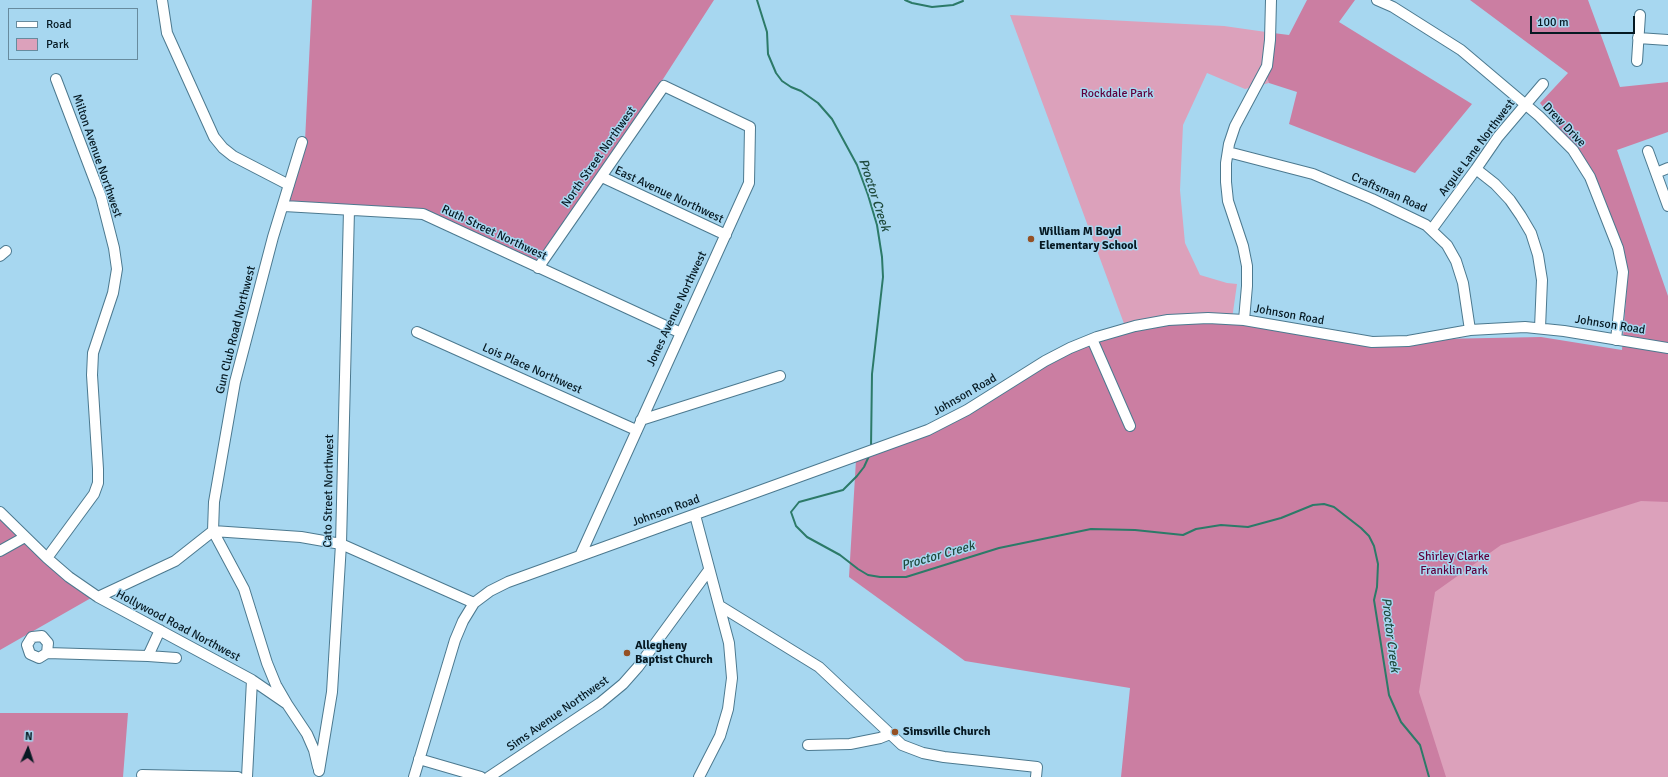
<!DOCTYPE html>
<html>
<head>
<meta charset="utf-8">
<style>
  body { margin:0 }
  #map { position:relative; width:1668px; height:777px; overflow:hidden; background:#a7d7f0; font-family:Signika,sans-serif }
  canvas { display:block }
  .legend { position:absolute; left:8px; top:8px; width:130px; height:52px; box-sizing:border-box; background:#a7d7f0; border:1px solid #678b9e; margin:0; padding:5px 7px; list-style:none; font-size:12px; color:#061922 }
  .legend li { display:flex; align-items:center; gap:8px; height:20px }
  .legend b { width:20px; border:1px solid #678b9e }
  .north { position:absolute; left:8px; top:729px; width:40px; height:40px; -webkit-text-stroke:3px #a7d7f0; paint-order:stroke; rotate:3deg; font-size:11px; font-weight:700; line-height:16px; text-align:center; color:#061922 }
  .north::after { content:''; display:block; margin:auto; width:14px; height:18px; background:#061922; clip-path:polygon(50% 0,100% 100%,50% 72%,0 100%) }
  .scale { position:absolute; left:1530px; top:16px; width:105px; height:18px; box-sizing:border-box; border:2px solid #061922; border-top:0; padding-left:5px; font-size:12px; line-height:14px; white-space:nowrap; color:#061922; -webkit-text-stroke:3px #a7d7f0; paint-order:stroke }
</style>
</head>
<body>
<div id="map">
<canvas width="1668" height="777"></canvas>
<ul class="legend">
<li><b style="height:5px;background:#fff"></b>Road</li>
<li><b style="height:11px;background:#dca1bb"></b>Park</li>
</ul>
<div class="north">N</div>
<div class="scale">100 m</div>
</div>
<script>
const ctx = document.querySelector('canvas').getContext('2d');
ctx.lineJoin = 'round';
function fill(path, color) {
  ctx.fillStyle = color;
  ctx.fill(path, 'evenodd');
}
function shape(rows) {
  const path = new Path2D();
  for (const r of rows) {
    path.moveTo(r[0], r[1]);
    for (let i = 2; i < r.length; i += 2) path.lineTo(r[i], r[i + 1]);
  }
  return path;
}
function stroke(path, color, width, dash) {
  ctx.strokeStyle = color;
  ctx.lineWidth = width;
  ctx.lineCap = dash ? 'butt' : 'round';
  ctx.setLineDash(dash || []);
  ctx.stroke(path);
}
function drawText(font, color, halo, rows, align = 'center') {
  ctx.font = font + ' Signika,sans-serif';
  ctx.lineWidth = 3;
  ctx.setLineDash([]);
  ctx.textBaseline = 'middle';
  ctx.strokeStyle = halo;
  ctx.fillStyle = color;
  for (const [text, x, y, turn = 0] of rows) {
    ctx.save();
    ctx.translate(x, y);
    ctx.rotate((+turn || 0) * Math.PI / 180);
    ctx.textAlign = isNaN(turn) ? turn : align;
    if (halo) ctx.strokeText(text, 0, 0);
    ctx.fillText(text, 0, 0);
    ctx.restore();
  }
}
fill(shape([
  [1010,15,1224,26,1273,33,1265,72,1269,83,1245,89,1207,73,1183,125,1180,190,1185,243,1200,275,1227,283,1237,284,1232,319,1126,329],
  [1207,330,1668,360,1668,777,1315,777]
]), '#dca1bb');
fill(shape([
  [312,0,714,0,540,270,422,216,284,208,305,141],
  [1307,0,1355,0,1339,22,1472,104,1415,173,1289,124,1297,92,1269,83,1265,72,1273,33,1289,35],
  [1470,0,1588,0,1620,87,1668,82,1668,132,1617,150,1668,296,1668,502,1641,501,1501,545,1435,592,1419,692,1446,777,1121,777,1130,688,965,661,849,577,856,460,888,447,1097,337,1201,316,1320,337,1438,339,1541,337,1622,350,1628,272,1608,209,1576,150,1540,103,1568,73],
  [0,512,22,536,98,594,0,650],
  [0,713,128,713,123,777,0,777]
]), '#cb7ea2');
stroke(shape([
  [757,0,767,32,768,54,776,73,782,81,791,87,801,91,818,103,832,119,857,165,868,195,877,225,882,257,883,277,872,374,871,447],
  [905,0,912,3,932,7,953,5,963,1],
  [869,456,864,467,857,476,843,490,799,502,791,512,796,526,807,537,840,555,858,569,868,575,880,577,906,577,999,548,1091,529,1135,530,1183,535,1196,529,1221,525,1248,527,1281,518,1313,505,1324,504,1334,507,1361,528,1369,536,1374,546,1378,564,1377,587,1374,600,1389,695,1401,722,1420,745,1429,777]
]), '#2c7a68', 2);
const minor = shape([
  [162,0,167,33,214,137,223,148,233,156,289,185],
  [1377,0,1393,7,1461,50,1539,116,1573,150,1590,177,1618,248,1623,272,1616,340],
  [1638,38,1668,40],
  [1637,61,1640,15],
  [1648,151,1668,206],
  [1228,152,1313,174,1372,199,1426,225,1447,245,1456,261,1463,283,1470,330],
  [1476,169,1495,184,1510,200,1521,216,1531,233,1538,255,1542,280,1540,328],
  [1656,173,1668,168],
  [602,177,726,235],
  [284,206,423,214,681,333],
  [1432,229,1476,169,1498,137,1543,84],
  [0,256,6,251],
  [538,268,664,86,750,127,749,183,580,556],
  [1244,320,1247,286,1247,266,1243,246,1228,201,1226,182,1226,163,1229,144,1235,126,1267,66,1270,40,1271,0],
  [417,332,636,430],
  [1092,339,1130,426],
  [641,420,780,376],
  [0,512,47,558,69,577,98,597,252,680,287,704,307,734,314,750,318,767],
  [695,515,729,643,732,678,728,709,720,736,699,777],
  [0,551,25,537],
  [47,558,94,494,98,483,98,469,92,375,93,353,113,293,117,269,114,248,101,197,56,79],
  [98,597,175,561,213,531,301,537,341,544,474,603],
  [720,606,819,667,902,745,923,753,944,757,1037,767,1036,777],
  [47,653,48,643,42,636,32,637,27,645,30,654,39,658,47,653,148,656,160,630],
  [148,656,176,658],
  [287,704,276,685,267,663,244,589,213,531,214,502,235,382,273,237,302,142],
  [808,745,850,744,880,738,890,734],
  [419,759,481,777],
  [319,771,332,692,341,544,349,210],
  [142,775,238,777],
  [247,777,252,680],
  [414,777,455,640,463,621,474,603,490,591,508,582,928,430,967,410,1045,361,1070,348,1097,337,1135,326,1168,320,1208,318,1244,320,1372,342,1408,341,1470,330,1525,327,1564,331,1668,348],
  [489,777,600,703,623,684,638,667,709,570]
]);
stroke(minor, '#4c798f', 12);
stroke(minor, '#fff', 10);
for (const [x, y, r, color] of [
  [1031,239,4,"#955125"],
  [627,653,4,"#955125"],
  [895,732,4,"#955125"]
]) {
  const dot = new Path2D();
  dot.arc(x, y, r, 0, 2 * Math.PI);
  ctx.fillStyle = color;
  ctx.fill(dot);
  stroke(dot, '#a7d7f0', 1.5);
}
drawText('12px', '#60003c', '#a7d7f0', [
  ["Rockdale Park",1117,94],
  ["Shirley Clarke",1454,557],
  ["Franklin Park",1454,571]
]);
drawText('12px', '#061922', '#a7d7f0', [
  ["Drew Drive",1564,125,46],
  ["Argule Lane Northwest",1477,148,-53],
  ["Milton Avenue Northwest",97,156,71],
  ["North Street Northwest",599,157,-55],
  ["Craftsman Road",1389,193,24],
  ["East Avenue Northwest",669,195,25],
  ["Ruth Street Northwest",494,233,25],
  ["Jones Avenue Northwest",677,309,-65],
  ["Johnson Road",1289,315,10],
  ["Johnson Road",1610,325,9],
  ["Gun Club Road Northwest",236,330,-76],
  ["Lois Place Northwest",532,369,24],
  ["Johnson Road",965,395,-30],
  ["Cato Street Northwest",329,491,-89],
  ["Johnson Road",666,511,-20],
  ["Hollywood Road Northwest",178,626,28],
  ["Sims Avenue Northwest",558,714,-35]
]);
drawText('bold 12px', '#061922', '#a7d7f0', [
  ["William M Boyd",1039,232],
  ["Elementary School",1039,246],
  ["Allegheny",635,646],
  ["Baptist Church",635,660],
  ["Simsville Church",903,732]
], 'left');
drawText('italic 13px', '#1f4a3d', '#a7d7f0', [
  ["Proctor Creek",874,195,72],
  ["Proctor Creek",938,556,-16],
  ["Proctor Creek",1390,635,83]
]);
</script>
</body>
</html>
